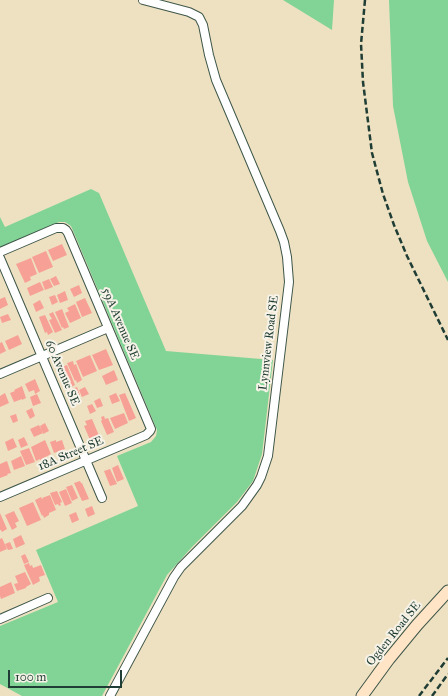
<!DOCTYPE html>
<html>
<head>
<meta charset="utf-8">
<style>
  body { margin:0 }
  #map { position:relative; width:448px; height:696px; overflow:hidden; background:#eee1c1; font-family:"IM FELL Great Primer",serif }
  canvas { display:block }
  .scale { position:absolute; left:8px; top:670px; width:114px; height:18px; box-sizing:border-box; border:2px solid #1f3d34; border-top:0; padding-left:5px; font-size:12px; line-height:14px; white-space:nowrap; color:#1f3d34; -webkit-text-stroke:3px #f7f3e8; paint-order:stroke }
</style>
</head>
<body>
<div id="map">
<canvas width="448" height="696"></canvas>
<div class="scale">100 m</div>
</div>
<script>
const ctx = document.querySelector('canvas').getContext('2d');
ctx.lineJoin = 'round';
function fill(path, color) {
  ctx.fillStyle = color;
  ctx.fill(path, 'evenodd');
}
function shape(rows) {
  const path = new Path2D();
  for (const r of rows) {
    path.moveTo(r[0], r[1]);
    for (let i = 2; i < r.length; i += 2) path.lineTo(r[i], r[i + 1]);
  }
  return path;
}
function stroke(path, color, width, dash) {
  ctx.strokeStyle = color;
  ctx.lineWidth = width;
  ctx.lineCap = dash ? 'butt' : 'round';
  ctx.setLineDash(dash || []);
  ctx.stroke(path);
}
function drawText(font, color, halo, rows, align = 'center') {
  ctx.font = font + ' "IM FELL Great Primer",serif';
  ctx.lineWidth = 4;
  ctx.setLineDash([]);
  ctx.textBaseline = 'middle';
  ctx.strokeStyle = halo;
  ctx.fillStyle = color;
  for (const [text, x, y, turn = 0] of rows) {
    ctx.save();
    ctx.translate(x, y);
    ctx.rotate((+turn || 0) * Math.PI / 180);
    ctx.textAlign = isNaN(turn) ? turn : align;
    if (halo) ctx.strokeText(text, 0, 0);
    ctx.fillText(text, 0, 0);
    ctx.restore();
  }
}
fill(shape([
  [283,0,334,0,332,30],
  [389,0,448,0,448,282,427,241,408,182,393,106],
  [91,189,99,193,166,351,273,360,262,454,253,481,237,502,192,547,167,575,102,696,22,696,0,684,0,626,58,602,36,550,138,506,117,456,151,442,156,436,157,430,71,226,65,222,59,222,0,247,0,217,5,227]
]), '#81d496');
fill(shape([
  [62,244,67,255,53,261,48,250],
  [46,251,53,267,39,273,32,257],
  [31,258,37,274,30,277,31,280,25,283,16,264],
  [56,276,60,284,54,286,50,279],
  [49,279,53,287,45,290,42,282],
  [40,282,44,290,30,296,27,288],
  [79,285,82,293,74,297,70,289],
  [65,291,68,300,60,303,57,295],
  [55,295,58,302,52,305,49,297],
  [5,297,8,305,0,309,0,299],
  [85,298,92,313,82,317,76,302],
  [40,300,44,308,36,312,33,304],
  [75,304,81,318,70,323,65,313,69,311,67,308],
  [62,309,69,327,64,329,63,327,62,328,55,312],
  [53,312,62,330,55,333,49,320,52,319,49,314],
  [8,314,11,320,2,323,0,317],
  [45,315,53,332,48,335,47,332,45,333,39,317],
  [18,335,22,344,9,350,5,341],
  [2,342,6,351,0,354,0,343],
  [106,349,113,365,99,370,92,355],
  [90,355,97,371,83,377,76,361],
  [73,361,74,365,76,364,82,380,77,383,76,380,75,381,67,363],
  [67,365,75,385,68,389,59,368],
  [114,370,118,380,106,385,102,376],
  [35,379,40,391,35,394,34,390,29,392,25,384],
  [22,386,26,398,22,400,22,399,14,402,10,393,15,391,14,390],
  [77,387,80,395,73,399,69,390],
  [85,387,89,394,82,397,79,390],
  [5,393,9,403,0,407,0,396],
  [116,393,120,401,112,404,109,396],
  [125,393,136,418,129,421,119,395],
  [37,394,41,403,33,406,30,397],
  [100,398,103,406,97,408,94,401],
  [92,404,96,411,90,414,87,406],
  [32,408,35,416,30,419,26,411],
  [124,413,128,423,115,429,110,418],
  [16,414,18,421,13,423,10,416],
  [104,416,105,419,108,418,114,432,107,435,101,421,102,420,101,417],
  [92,419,100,438,91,442,84,426,87,425,85,421],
  [45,423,49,431,43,434,40,426],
  [39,425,43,433,34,437,30,429],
  [24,437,28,445,21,448,18,440],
  [13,438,17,447,8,451,5,442],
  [45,440,51,454,40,460,40,459,36,461,31,447],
  [56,440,56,442,62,440,65,449,54,453,50,442],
  [29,448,35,462,26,465,20,451],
  [21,456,25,466,14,470,11,461],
  [7,461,11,473,7,474,8,475,0,478,0,464],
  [118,465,124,479,117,482,112,468],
  [110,469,117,484,110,486,104,471],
  [80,481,81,483,82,483,89,499,82,501,74,483],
  [72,485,78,498,72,501,66,487],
  [66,489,72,503,65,506,59,492],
  [57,491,62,502,60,503,61,505,59,506,58,504,55,505,50,493],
  [50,495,56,510,49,513,49,515,44,518,43,515,42,516,35,500,41,497,42,499,43,499,42,498],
  [33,502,41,520,27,526,19,508],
  [92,506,95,514,88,517,85,509],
  [14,511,19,521,15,523,17,527,12,530,5,515],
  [76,512,79,520,72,523,69,515],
  [0,513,7,529,2,532,1,530,0,530],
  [21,535,25,544,16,548,13,539],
  [2,538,7,549,0,552,0,539],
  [10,542,13,549,8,550,5,544],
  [25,554,29,562,24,564,21,556],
  [29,563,30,566,32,565,33,568,41,565,45,575,39,577,40,581,33,585,24,565],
  [25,572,31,584,26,587,26,588,17,591,14,584,18,583,15,576],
  [11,582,15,593,1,599,0,596,0,587]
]), '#f7a096');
const street = shape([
  [0,252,56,228,63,228,66,230,68,233,151,429,150,431,146,435,0,497],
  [0,258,102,498],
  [0,374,108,328],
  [0,619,48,598],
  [110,696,174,577,181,567,242,506,257,485,261,477,268,456,289,282,287,257,284,242,280,231,216,80,209,55,203,25,199,17,189,12,143,0]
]);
const secondary = shape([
  [362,696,389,659,417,625,448,591]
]);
stroke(street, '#3e5649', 10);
stroke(secondary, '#3e5649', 13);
stroke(street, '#fff', 8);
stroke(secondary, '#ffe4c6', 11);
stroke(shape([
  [365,0,361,44,363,82,372,153,383,194,394,225,407,256,448,340],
  [419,696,448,658],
  [432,696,448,674]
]), '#1f3d34', 2.5, [6, 3]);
drawText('12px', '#1f3d34', '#f7f3e8', [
  ["59A Avenue SE",120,324,67],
  ["Lynnview Road SE",269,343,-83],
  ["60 Avenue SE",62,373,67],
  ["18A Street SE",71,454,-23],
  ["Ogden Road SE",394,634,-51]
]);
</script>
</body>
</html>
